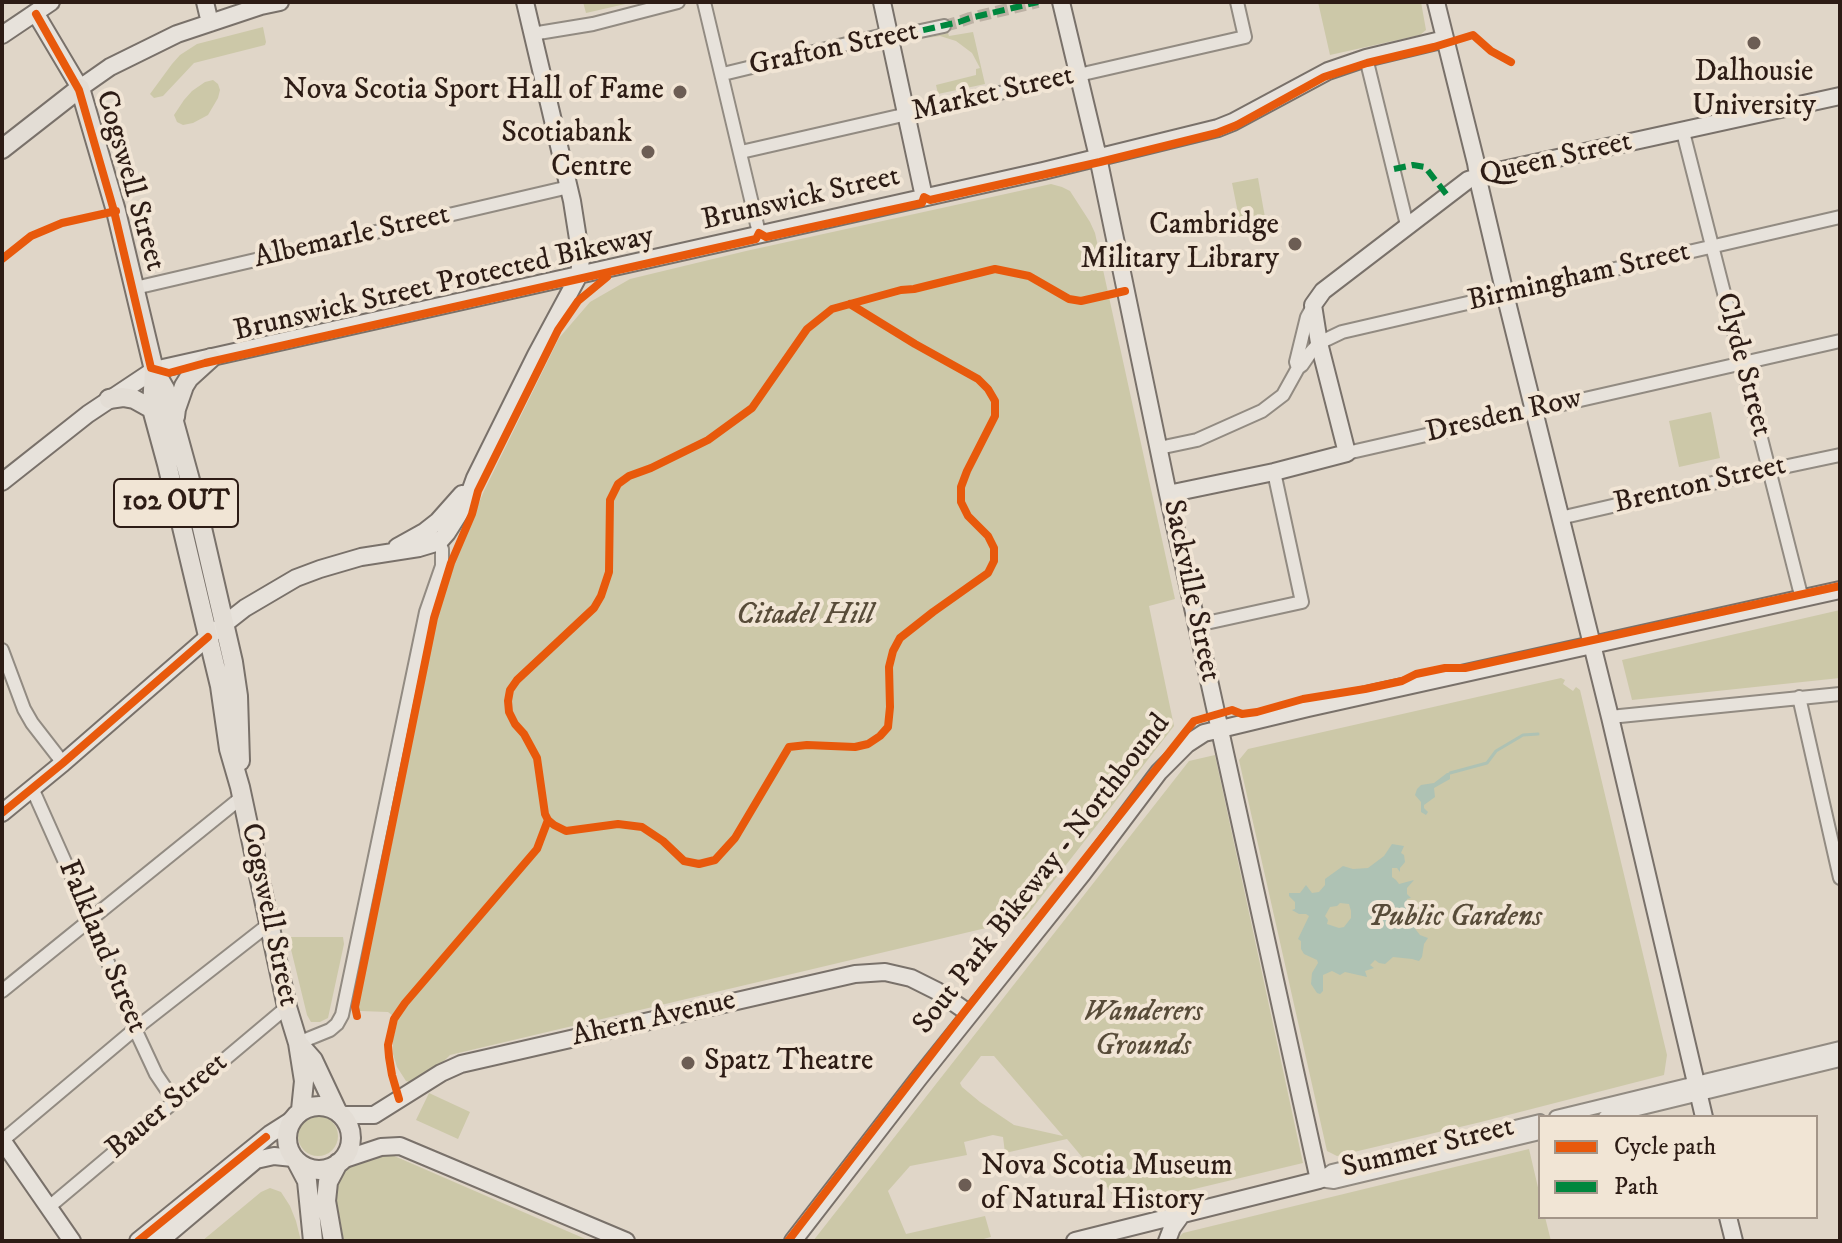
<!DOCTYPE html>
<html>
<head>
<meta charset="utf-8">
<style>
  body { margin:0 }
  #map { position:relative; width:1842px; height:1243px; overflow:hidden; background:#e0d6c8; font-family:"IM FELL DW Pica",serif }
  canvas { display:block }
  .frame { position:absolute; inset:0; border:4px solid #2d1c15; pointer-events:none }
  .legend { position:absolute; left:1538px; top:1115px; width:280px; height:104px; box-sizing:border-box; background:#f1e5d5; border:2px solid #a39588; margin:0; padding:10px 14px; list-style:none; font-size:24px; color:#2d1c15 }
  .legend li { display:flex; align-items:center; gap:16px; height:40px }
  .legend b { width:40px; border:2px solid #a39588 }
</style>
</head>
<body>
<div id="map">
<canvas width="1842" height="1243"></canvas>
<div class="frame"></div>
<ul class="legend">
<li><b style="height:10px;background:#e8590c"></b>Cycle path</li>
<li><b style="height:10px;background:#00873e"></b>Path</li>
</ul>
</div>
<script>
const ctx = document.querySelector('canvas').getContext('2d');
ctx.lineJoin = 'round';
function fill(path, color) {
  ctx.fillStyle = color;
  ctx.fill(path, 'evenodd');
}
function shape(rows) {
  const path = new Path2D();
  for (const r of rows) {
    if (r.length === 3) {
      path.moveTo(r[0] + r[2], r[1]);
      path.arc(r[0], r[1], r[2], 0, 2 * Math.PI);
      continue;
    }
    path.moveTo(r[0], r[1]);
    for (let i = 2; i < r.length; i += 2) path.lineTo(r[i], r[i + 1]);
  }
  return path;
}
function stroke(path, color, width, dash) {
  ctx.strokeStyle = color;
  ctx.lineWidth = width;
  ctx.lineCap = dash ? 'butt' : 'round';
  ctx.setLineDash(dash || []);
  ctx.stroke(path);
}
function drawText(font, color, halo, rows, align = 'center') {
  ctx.font = font + ' "IM FELL DW Pica",serif';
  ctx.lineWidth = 8;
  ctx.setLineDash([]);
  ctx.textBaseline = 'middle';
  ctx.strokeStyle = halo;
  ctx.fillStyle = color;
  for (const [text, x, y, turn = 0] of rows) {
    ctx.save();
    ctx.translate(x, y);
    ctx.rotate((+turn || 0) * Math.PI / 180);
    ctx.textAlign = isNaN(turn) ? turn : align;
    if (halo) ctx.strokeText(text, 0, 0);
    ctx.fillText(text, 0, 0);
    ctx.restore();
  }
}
fill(shape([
  [583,2,634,2,586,13],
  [1318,2,1421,2,1426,30,1420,35,1330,55],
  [263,27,266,42,265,45,194,63,163,96,154,98,150,94,172,64,180,55,197,44],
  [973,32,985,84,938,94,936,85,976,75,976,69,980,68,972,53,956,41,940,36,927,38,948,33,949,36],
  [213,80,218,84,220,90,218,98,208,115,193,123,183,125,177,122,174,115,184,100,192,91,205,82],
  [1258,178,1266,223,1241,228,1232,183],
  [1051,184,1062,187,1070,191,1090,222,1095,233,1175,599,1149,606,1174,726,1024,919,450,1055,440,1065,409,1082,406,1081,397,1067,393,1054,393,1039,398,1020,388,1012,360,1011,354,1005,389,859,414,722,437,619,458,552,484,491,559,338,590,302,630,279,746,251],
  [1711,412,1720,458,1679,467,1669,421],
  [1840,610,1840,678,1632,700,1622,660],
  [1561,678,1565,680,1563,684,1573,691,1576,687,1580,690,1667,1055,1664,1075,1481,1122,1337,1156,1327,1151,1239,760,1248,749],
  [1215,755,1303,1163,1115,1208,1117,1203,1108,1188,1067,1139,1005,1153,1003,1137,993,1135,964,1142,967,1155,910,1166,888,1191,906,1234,985,1216,991,1237,976,1241,813,1241,1189,761],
  [981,1056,994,1056,1063,1136,1014,1125,980,1102,962,1087,960,1083],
  [288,937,343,937,344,944,328,1018,320,1022,311,1022,307,1015],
  [429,1093,470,1112,458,1139,416,1120],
  [318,1136,20],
  [1529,1149,1540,1196,1540,1217,1545,1217,1551,1241,1175,1241,1183,1233],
  [378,1153,392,1155,590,1241,344,1241,336,1198,337,1183,343,1172,352,1165],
  [270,1188,281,1192,290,1206,296,1221,301,1241,202,1241,261,1192]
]), '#ccc8a8');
fill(shape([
  [1447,773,1450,773,1450,779,1434,788,1435,797,1424,805,1424,808,1428,812,1426,815,1421,812,1421,802,1415,795,1417,789,1421,785,1434,783],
  [1392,844,1404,846,1401,853,1404,855,1405,862,1400,868,1400,872,1397,868,1392,868,1392,877,1396,880,1399,884,1414,880,1407,888,1407,894,1411,898,1407,899,1407,906,1414,909,1409,921,1420,935,1428,938,1424,944,1422,957,1419,961,1412,959,1393,957,1385,964,1379,963,1375,960,1370,965,1374,968,1365,971,1367,977,1345,972,1340,975,1332,971,1323,975,1323,991,1320,994,1317,993,1311,984,1312,973,1318,963,1317,960,1304,954,1301,949,1301,941,1298,939,1309,916,1306,914,1299,914,1292,910,1295,909,1295,902,1289,896,1289,893,1300,893,1306,885,1312,893,1319,892,1325,885,1325,879,1343,866,1353,869,1368,868,1384,856],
  [1340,903,1349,904,1351,911,1351,918,1344,927,1339,928,1327,924,1328,920,1325,916,1330,907,1337,906]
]), '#aec2b4');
stroke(shape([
  [1450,773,1487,763,1496,751,1523,735,1538,734]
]), '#aec2b4', 3);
stroke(shape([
  [944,26,959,22,970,18,1038,2]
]), '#bcb1a4', 12, [12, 6]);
const street = shape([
  [704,2,759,233],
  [532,34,593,24,678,2],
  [1366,58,1407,225],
  [723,74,888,34,897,36,944,26],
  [1683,132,1802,599],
  [741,152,1245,37,1237,2],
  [135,288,569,187],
  [1298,368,1296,362,1307,317,1313,306],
  [1159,448,1197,440,1262,411,1283,395,1298,368,1302,365,1311,352,1319,343,1342,332,1840,217],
  [1347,453,1840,341],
  [1560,518,1769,470,1840,455],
  [1197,625,1302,602,1274,472],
  [2,650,24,709,32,723,63,763],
  [1799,697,1840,878],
  [1610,717,1840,694],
  [32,788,90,918,135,1029,156,1074,175,1102],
  [2,991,242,797],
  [298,1043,330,1030,337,1024,342,1015,426,612,442,566,442,549,436,538],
  [1556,1117,1840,1048],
  [1605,1117,1840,1060],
  [2,1141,135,1029,268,925],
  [1319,1180,1332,1171,1540,1121],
  [1319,1180,1334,1182,1540,1133],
  [49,1207,287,1007]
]);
const secondary = shape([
  [205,2,210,23],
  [882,2,924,197],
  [1061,2,1098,157,1168,494,1319,1180,1075,1241],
  [1436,2,1476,163,1480,188,1505,294,1610,717,1704,1117],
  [36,14,80,88,110,67,177,34,261,6,280,2],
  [2,35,51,2],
  [2,482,88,414,154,370,1043,171,1218,128,1233,122,1328,71,1366,58,1445,39],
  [1168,494,1274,472,1347,453,1319,343,1313,305,1323,291,1468,180,1489,173,1840,96],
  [397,547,424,532,438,521,462,494],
  [2,813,63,763,208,637,245,608,296,578,320,569,361,557,419,548,439,542,447,533,466,503,475,478,536,355,579,275,581,258,572,201,525,2],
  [341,1115,374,1115,441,1073,461,1064,855,974,885,972,911,978,937,991,970,1014],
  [2,1140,72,1241],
  [342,1160,381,1147,400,1146,626,1241],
  [1728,1217,1734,1241],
  [138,1241,270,1134,292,1120],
  [160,1241,256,1160,274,1156,293,1158],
  [793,1241,919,1078,1083,873,1159,772,1187,744,1204,733,1308,708,1840,590],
  [1167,1241,1172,1228,1182,1214]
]);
const primary = shape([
  [2,149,80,88,116,211,154,370,152,409,167,464,213,657,220,686,229,749,240,787,287,1007,298,1043,304,1081,301,1110],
  [154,370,165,389,196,502,233,662,238,696,240,761],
  [109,399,123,397,134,399,152,409],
  [175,417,176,409,184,386,189,378,211,358],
  [298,1043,313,1060,337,1111],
  [319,1138,32],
  [297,1162,307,1181,313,1241],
  [333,1241,326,1201,328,1182,338,1163]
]);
stroke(street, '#928b82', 16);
stroke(secondary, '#79716a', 20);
stroke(primary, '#79716a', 22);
stroke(street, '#e7e2db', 12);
stroke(secondary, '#e7e2db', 16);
stroke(primary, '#e3ddd5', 18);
stroke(shape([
  [888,34,897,36,959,22,970,18,1038,2],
  [1394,169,1413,165,1425,167,1447,195]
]), '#00873e', 6, [12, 6]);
stroke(shape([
  [36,14,79,90,114,211,151,368,169,373,205,363,756,239,759,233,766,237,922,203,924,197,930,200,1100,162,1217,133,1237,125,1324,77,1367,63,1434,47,1473,35,1491,51,1511,62],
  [2,259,31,236,62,223,116,211],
  [850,304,915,344,978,379,988,389,995,401,995,416,967,471,961,487,961,502,968,516,988,536,994,548,994,561,988,573,933,612,900,638,893,651,889,667,890,707,888,727,880,736,868,744,855,747,807,745,789,747,735,838,715,860,699,864,684,861,663,841,642,827,618,824,566,831,554,825,548,820,545,814,537,758,524,734,515,724,509,712,508,701,510,690,517,680,594,608,601,596,609,572,610,500,618,484,629,476,651,468,708,440,752,408,807,329,832,309,850,304,901,290,914,289,995,269,1029,276,1069,299,1081,301,1125,291],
  [2,813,63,763,208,637],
  [357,1016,355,1007,434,618,451,563,472,514,478,491,558,330,578,301,607,277],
  [399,1099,392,1075,389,1057,388,1045,394,1019,405,1003,537,849,548,820],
  [138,1241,266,1137],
  [788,1241,965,1011,1194,721,1232,710,1242,714,1257,712,1303,699,1365,689,1402,681,1416,674,1445,668,1465,668,1840,586]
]), '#e8590c', 8);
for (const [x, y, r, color] of [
  [1754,43,8,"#6c5d54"],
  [680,92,8,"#6c5d54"],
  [648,152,8,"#6c5d54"],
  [1295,244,8,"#6c5d54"],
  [688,1063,8,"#6c5d54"],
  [965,1185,8,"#6c5d54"]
]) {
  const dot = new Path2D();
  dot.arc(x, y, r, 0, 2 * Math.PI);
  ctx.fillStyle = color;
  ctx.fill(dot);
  stroke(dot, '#f1e5d5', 3);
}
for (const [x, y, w] of [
  [176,503,124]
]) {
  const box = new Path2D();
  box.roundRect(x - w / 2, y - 24, w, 48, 6);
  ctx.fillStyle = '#f1e5d5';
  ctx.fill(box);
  stroke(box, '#2d1c15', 2);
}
drawText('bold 28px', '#2d1c15', null, [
  ["102 OUT",176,503]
]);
drawText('30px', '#2d1c15', '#f1e5d5', [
  ["Grafton Street",834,50,-12],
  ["Market Street",993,95,-13],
  ["Queen Street",1556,160,-13],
  ["Cogswell Street",129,181,74],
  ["Brunswick Street",801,200,-13],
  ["Albemarle Street",352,238,-13],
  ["Birmingham Street",1579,278,-13],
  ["Brunswick Street Protected Bikeway",444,285,-13],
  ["Clyde Street",1742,365,75],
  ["Dresden Row",1504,417,-13],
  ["Brenton Street",1700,486,-13],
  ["Sackville Street",1190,591,78],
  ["Sout Park Bikeway - Northbound",1043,875,-52],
  ["Cogswell Street",268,915,78],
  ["Falkland Street",101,947,67],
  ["Ahern Avenue",654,1020,-13],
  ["Bauer Street",168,1107,-40],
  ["Summer Street",1428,1149,-14]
]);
drawText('30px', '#2d1c15', '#f1e5d5', [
  ["Dalhousie",1754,74,"center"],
  ["University",1754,108,"center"],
  ["Nova Scotia Sport Hall of Fame",664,92],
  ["Scotiabank",632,135],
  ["Centre",632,169],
  ["Cambridge",1279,227],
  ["Military Library",1279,261],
  ["Spatz Theatre",704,1063,"left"],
  ["Nova Scotia Museum",981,1168,"left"],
  ["of Natural History",981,1202,"left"]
], 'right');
drawText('italic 30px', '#584c39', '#f1e5d5', [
  ["Citadel Hill",805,617],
  ["Public Gardens",1455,919],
  ["Wanderers",1143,1014],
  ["Grounds",1143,1048]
]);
</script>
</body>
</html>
